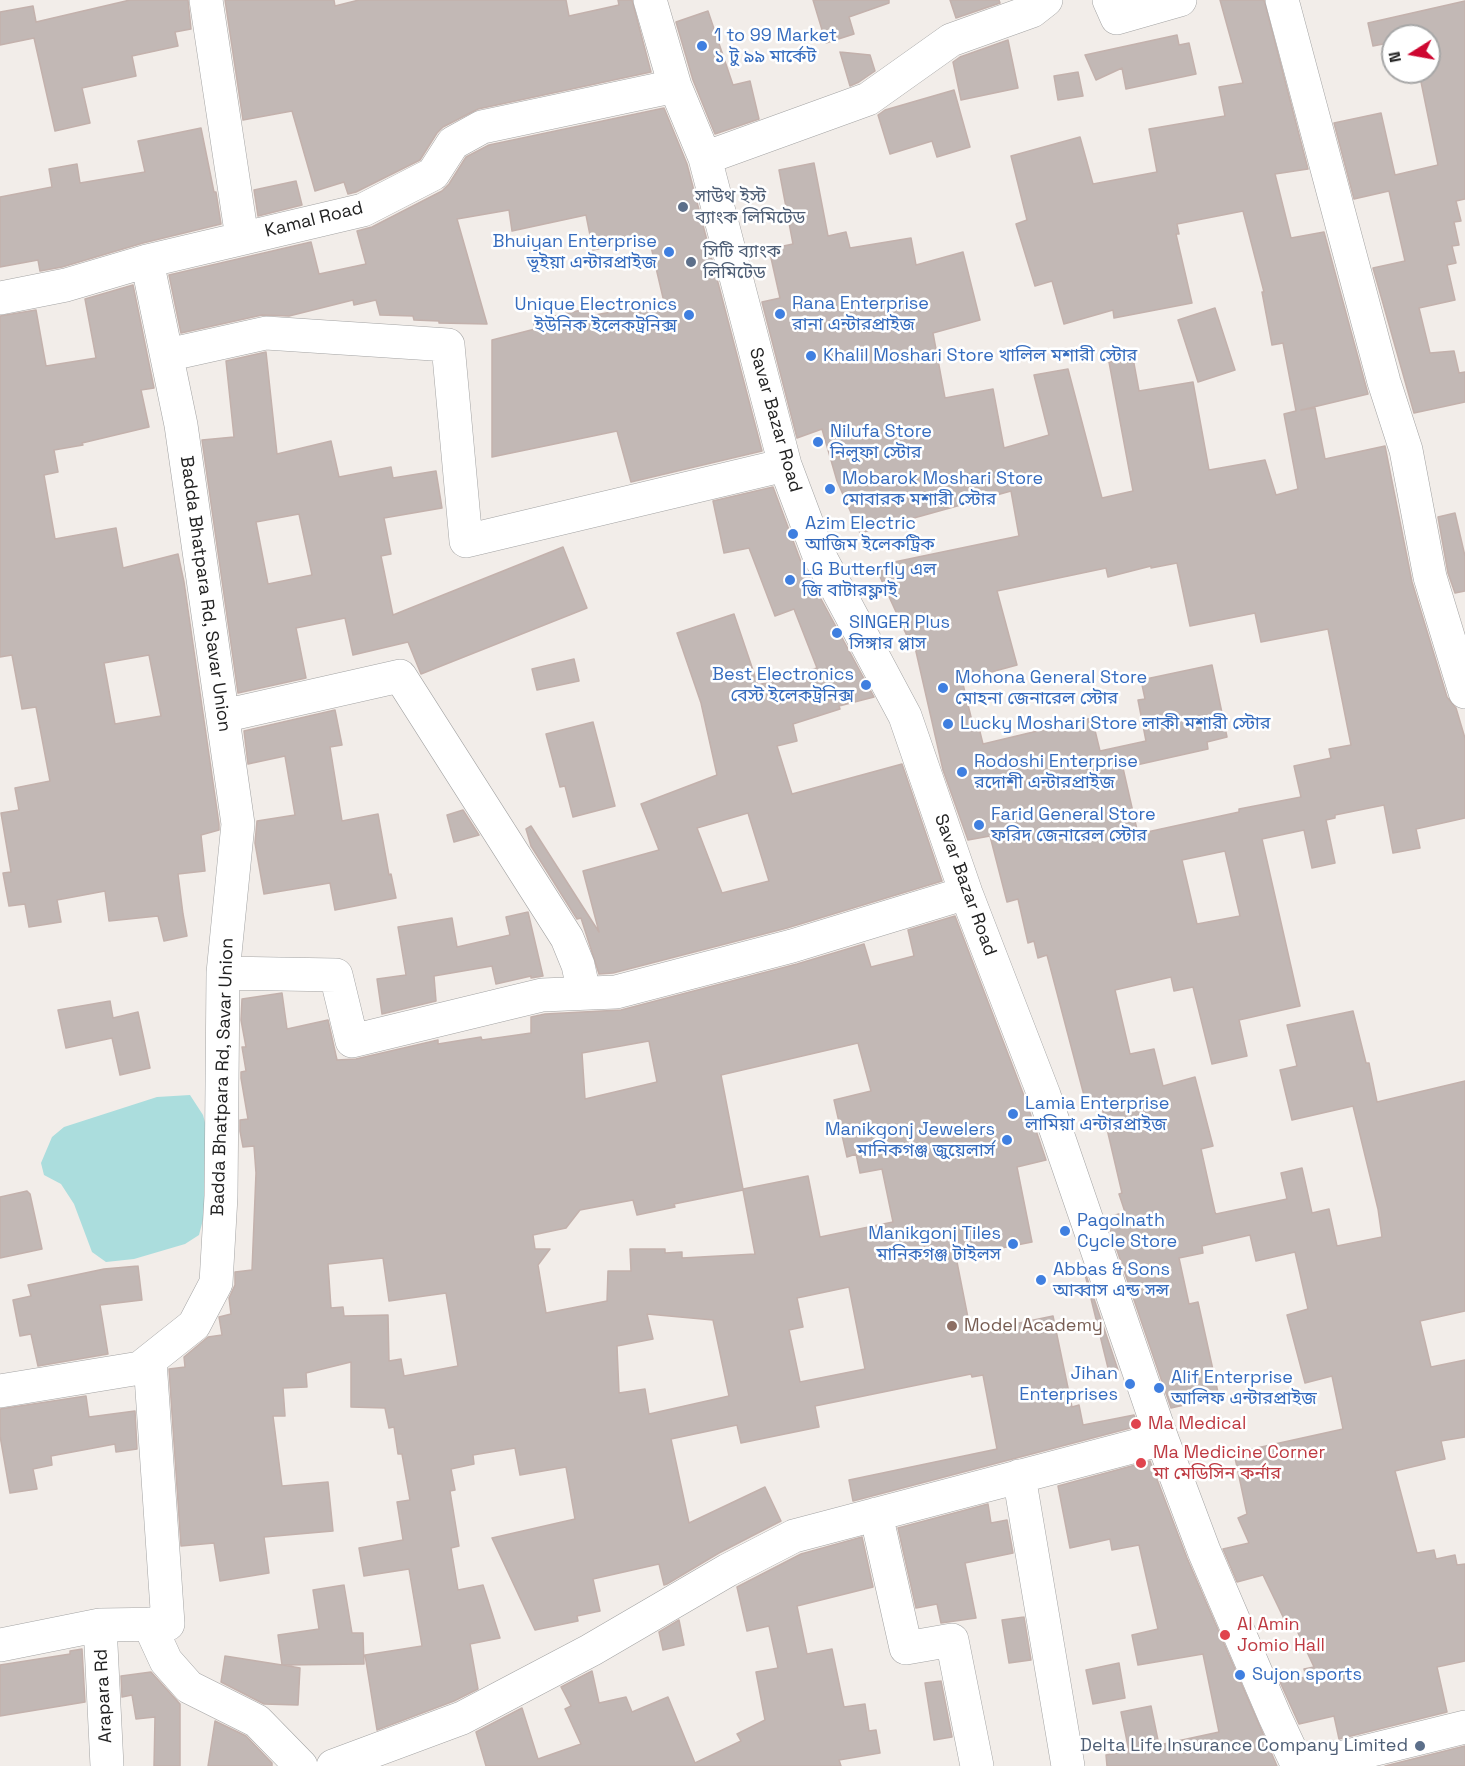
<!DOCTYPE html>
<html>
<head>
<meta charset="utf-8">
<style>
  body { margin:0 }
  #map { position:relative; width:1465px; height:1766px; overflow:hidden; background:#f2ede9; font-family:"Space Grotesk",sans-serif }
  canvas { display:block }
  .north { position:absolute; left:1381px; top:24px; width:60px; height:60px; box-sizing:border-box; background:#fff; border:2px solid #a7a7a7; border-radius:50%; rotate:259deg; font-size:16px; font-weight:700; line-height:24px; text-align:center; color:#222 }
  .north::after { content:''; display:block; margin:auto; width:21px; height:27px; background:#ce0630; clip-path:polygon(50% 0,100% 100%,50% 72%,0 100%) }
</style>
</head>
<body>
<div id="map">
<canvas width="1465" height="1766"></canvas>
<div class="north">N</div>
</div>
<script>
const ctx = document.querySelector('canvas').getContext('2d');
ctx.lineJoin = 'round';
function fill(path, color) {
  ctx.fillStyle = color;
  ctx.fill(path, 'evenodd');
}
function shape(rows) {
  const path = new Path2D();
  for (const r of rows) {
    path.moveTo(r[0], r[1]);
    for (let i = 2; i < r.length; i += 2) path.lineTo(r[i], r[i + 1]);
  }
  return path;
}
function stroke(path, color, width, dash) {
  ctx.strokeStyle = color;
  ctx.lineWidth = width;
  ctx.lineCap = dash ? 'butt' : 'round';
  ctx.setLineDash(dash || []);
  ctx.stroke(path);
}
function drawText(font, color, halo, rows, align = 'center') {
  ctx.font = font + ' "Space Grotesk","Noto Sans Bengali",sans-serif';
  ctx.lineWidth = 5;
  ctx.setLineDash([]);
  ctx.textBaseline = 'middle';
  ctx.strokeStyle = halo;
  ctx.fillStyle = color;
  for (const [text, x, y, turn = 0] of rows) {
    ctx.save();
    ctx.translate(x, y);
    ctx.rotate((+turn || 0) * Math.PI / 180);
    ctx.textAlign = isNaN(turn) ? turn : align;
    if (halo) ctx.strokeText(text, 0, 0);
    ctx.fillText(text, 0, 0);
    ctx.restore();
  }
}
fill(shape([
  [190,1095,203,1115,206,1126,206,1208,199,1235,185,1244,134,1259,106,1262,92,1252,74,1204,61,1184,44,1175,41,1163,52,1137,64,1127,157,1097]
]), '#abdddd');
const building = shape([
  [130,0,188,0,191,29,175,32,178,46,132,56,136,76,82,88,90,123,55,131,34,38,0,45,0,12,33,6,36,22,130,0],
  [225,0,334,0,335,6,359,0,566,0,569,16,619,5,618,0,632,0,651,72,478,109,443,127,437,133,420,160,356,192,348,194,344,182,315,191,292,111,243,120,225,0],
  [813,0,889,0,889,3,849,17,854,34,826,43,813,0],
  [950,0,999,0,1000,3,956,18,950,0],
  [1220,0,1264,0,1308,169,1275,174,1291,238,1324,232,1368,394,1301,410,1315,408,1325,459,1385,446,1412,582,1447,697,1456,708,1465,738,1465,818,1416,829,1420,848,1393,853,1384,805,1335,815,1335,818,1326,820,1335,863,1312,868,1304,830,1262,839,1300,1006,1239,1020,1247,1056,1212,1064,1193,987,1174,991,1171,977,1115,990,1130,1054,1154,1049,1163,1086,1195,1077,1213,1146,1201,1149,1215,1212,1216,1214,1287,1199,1281,1173,1302,1168,1312,1213,1329,1209,1337,1246,1382,1237,1378,1209,1353,1106,1292,1120,1280,1070,1297,1066,1287,1025,1353,1011,1366,1063,1369,1063,1377,1102,1465,1081,1465,1311,1420,1321,1431,1367,1465,1360,1465,1437,1441,1441,1445,1459,1395,1471,1417,1553,1434,1550,1436,1559,1455,1555,1457,1565,1465,1564,1465,1661,1437,1667,1447,1712,1339,1739,1334,1716,1299,1724,1280,1682,1306,1677,1304,1669,1314,1667,1292,1620,1286,1623,1263,1575,1237,1582,1223,1549,1249,1543,1238,1518,1247,1514,1234,1453,1343,1429,1332,1376,1305,1383,1287,1315,1308,1309,1295,1252,1256,1261,1250,1235,1202,1246,1203,1253,1179,1258,1189,1304,1198,1302,1219,1397,1171,1408,1106,1218,1125,1212,1119,1194,1122,1193,1100,1099,1086,1103,1047,955,1038,958,1034,941,1028,943,1018,899,1007,902,990,836,968,840,943,770,912,634,907,636,875,566,1019,536,1011,491,860,533,837,481,822,429,797,438,762,302,780,298,769,249,793,244,779,170,814,163,828,236,846,232,850,248,911,238,916,265,963,252,980,320,933,333,945,398,993,389,1004,448,1049,435,1034,375,1068,369,1102,498,1133,491,1109,362,1133,358,1139,391,1193,382,1209,470,1265,460,1276,495,1298,489,1284,414,1296,411,1283,343,1272,345,1262,292,1264,292,1243,211,1177,224,1179,234,1176,234,1192,303,1114,318,1113,310,1064,324,1052,281,1035,286,1016,224,1027,220,1011,156,1080,137,1093,184,1157,172,1149,129,1225,116,1219,87,1243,83,1220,0],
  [1177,563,1190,626,1255,613,1261,642,1328,629,1351,745,1329,749,1331,758,1294,766,1301,797,1239,809,1239,812,1138,834,1123,768,1208,749,1207,742,1227,737,1212,665,1141,680,1145,699,1138,700,1146,741,1100,751,1092,718,983,744,977,720,972,721,962,680,1017,665,997,591,1106,568,1108,577,1151,566,1151,568,1177,563],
  [1225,851,1240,916,1197,924,1182,860,1225,851],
  [1465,1,1465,199,1456,201,1461,221,1454,222,1459,245,1452,246,1456,263,1447,265,1455,300,1419,308,1430,353,1454,351,1459,373,1465,372,1465,402,1414,413,1373,268,1405,261,1389,191,1354,199,1334,123,1381,113,1395,175,1438,165,1419,72,1429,72,1429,36,1393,36,1393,42,1373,46,1368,23,1465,1],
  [708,11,733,85,750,81,759,119,715,134,693,80,676,22,708,11],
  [1177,35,1179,45,1189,43,1196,74,1126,89,1122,68,1096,80,1085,55,1177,35],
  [1008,40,1018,88,961,100,953,62,960,57,1008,40],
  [840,52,870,55,875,71,859,82,850,86,840,52],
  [1078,72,1083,96,1058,100,1054,76,1078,72],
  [954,90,970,147,937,157,932,141,890,154,878,115,885,110,954,90],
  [664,108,687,164,762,451,631,482,617,431,492,457,492,340,535,329,533,321,586,309,590,316,664,302,649,238,593,250,586,215,512,231,509,210,457,219,487,324,439,323,439,321,414,320,413,316,380,315,376,300,354,305,353,300,289,316,262,315,181,333,169,275,311,242,319,274,366,264,357,231,372,227,442,191,449,184,466,157,489,145,664,108],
  [201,128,214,192,216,192,221,224,143,243,62,267,40,271,38,260,0,267,0,197,52,187,49,169,77,164,80,183,145,172,138,141,201,128],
  [296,181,302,205,258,216,254,190,296,181],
  [133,285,154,388,141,390,149,427,82,443,83,445,54,450,58,472,44,475,55,539,116,528,123,568,178,554,184,582,219,824,219,830,201,835,205,871,178,874,183,914,187,936,164,941,158,916,109,921,105,891,57,900,61,922,29,927,25,904,9,906,3,873,11,872,1,813,19,810,15,788,50,781,36,707,22,709,12,655,0,657,0,316,36,310,46,366,96,358,85,299,133,285],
  [149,655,161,716,115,724,104,663,149,655],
  [1215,308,1235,370,1198,382,1178,320,1215,308],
  [266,352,277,454,331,441,339,477,391,467,393,478,436,471,442,508,384,518,391,554,381,556,393,615,563,547,587,608,421,674,408,642,353,655,345,618,296,628,306,678,238,693,202,440,234,437,226,361,266,352],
  [299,514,312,575,268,584,256,522,299,514],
  [773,487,801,562,874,697,839,706,840,709,793,724,797,741,777,746,792,794,902,764,942,881,787,928,613,973,599,974,581,918,577,919,531,846,526,829,531,826,599,932,583,871,659,850,641,804,717,775,701,703,677,633,734,614,758,685,817,668,794,609,775,616,749,548,724,553,713,501,773,487],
  [748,813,769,881,722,893,697,828,748,813],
  [1455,513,1465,556,1465,591,1455,593,1448,573,1438,517,1455,513],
  [574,659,579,681,537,690,532,669,574,659],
  [335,710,342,745,330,747,342,821,378,814,389,875,391,874,396,898,335,910,330,883,264,894,255,843,257,821,295,815,285,756,248,764,244,731,335,710],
  [593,722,615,806,573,817,565,786,560,787,546,734,593,722],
  [463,810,479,835,454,842,447,815,463,810],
  [528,912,543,976,531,978,531,976,496,984,492,966,434,976,436,1001,382,1014,377,979,406,975,398,927,452,918,457,947,510,935,506,917,528,912],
  [955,916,1026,1101,1046,1160,1017,1167,1032,1242,956,1257,971,1333,1053,1316,1072,1407,1079,1405,1083,1425,1134,1415,1138,1426,853,1501,849,1480,997,1449,983,1375,972,1377,971,1374,815,1406,819,1427,741,1443,737,1425,671,1439,689,1523,765,1487,781,1521,719,1553,667,1584,664,1585,659,1564,593,1579,600,1611,577,1616,578,1621,535,1630,492,1538,575,1519,566,1467,520,1475,515,1448,473,1455,474,1464,451,1469,455,1490,450,1491,459,1546,451,1548,458,1590,483,1585,500,1638,470,1644,478,1689,454,1701,377,1730,365,1655,422,1646,409,1569,364,1576,359,1548,403,1540,397,1502,410,1500,402,1454,398,1454,394,1427,389,1428,385,1408,351,1407,351,1362,306,1373,307,1387,283,1388,285,1416,273,1416,282,1486,328,1482,333,1531,264,1537,269,1573,220,1581,214,1543,181,1546,169,1369,185,1367,184,1357,208,1337,222,1335,219,1317,231,1314,229,1298,235,1285,235,1272,252,1270,256,1173,254,1146,243,1147,240,1131,240,1120,248,1119,241,1078,241,1072,246,1071,242,1047,246,1047,241,1020,242,999,282,993,287,1029,328,1020,337,1060,356,1059,438,1040,438,1044,481,1037,482,1040,531,1033,531,1017,545,1014,621,1010,797,964,864,944,871,967,914,956,908,930,955,916],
  [649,1041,657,1082,585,1099,582,1053,649,1041],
  [858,1043,871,1091,834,1100,847,1157,856,1154,860,1173,882,1169,893,1222,820,1237,808,1176,743,1189,721,1075,858,1043],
  [743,1190,755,1254,682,1258,682,1252,665,1253,665,1249,630,1249,631,1271,608,1271,607,1301,546,1313,538,1265,550,1249,535,1249,533,1235,566,1228,580,1210,633,1200,637,1215,675,1207,674,1204,743,1190],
  [383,1258,389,1301,446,1293,458,1366,404,1376,401,1359,389,1361,388,1315,344,1316,343,1307,331,1308,328,1264,383,1258],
  [849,1287,865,1369,800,1382,789,1330,803,1327,797,1298,849,1287],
  [647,1314,713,1320,729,1396,649,1414,645,1389,619,1393,617,1346,653,1339,647,1314],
  [110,1001,113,1018,138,1012,150,1068,120,1075,112,1038,66,1048,58,1010,110,1001],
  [27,1191,30,1194,42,1249,0,1258,0,1197,27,1191],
  [138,1266,142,1300,100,1305,108,1354,38,1366,31,1334,20,1336,13,1300,31,1296,28,1285,104,1269,138,1266],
  [1083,1266,1118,1370,1109,1372,1083,1266],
  [86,1396,89,1417,135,1411,137,1449,116,1452,115,1444,51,1456,52,1465,33,1469,37,1489,10,1493,0,1436,0,1409,86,1396],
  [1150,1461,1187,1558,1277,1766,1107,1766,1106,1755,1129,1751,1121,1712,1151,1706,1159,1745,1219,1732,1203,1654,1138,1665,1132,1635,1158,1629,1139,1545,1112,1550,1110,1539,1070,1548,1058,1486,1150,1461],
  [988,1504,991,1523,1007,1520,1013,1553,965,1563,976,1618,941,1623,937,1604,916,1608,898,1528,988,1504],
  [862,1537,873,1587,797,1606,807,1654,832,1649,844,1707,865,1704,869,1731,876,1730,880,1753,839,1760,841,1766,486,1766,476,1732,522,1708,538,1759,581,1744,565,1709,571,1706,561,1687,592,1671,599,1703,626,1697,632,1712,668,1697,695,1763,741,1741,737,1734,765,1720,756,1672,778,1668,769,1626,747,1631,737,1587,801,1554,862,1537],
  [344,1585,352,1633,363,1633,364,1664,283,1665,300,1668,298,1705,264,1704,221,1682,225,1656,282,1665,278,1635,319,1629,313,1590,344,1585],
  [1024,1617,1031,1660,1009,1663,1002,1620,1024,1617],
  [679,1620,684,1645,663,1650,659,1632,679,1620],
  [82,1649,85,1702,0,1716,0,1665,70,1654,70,1651,82,1649],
  [1119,1663,1125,1698,1093,1704,1086,1670,1119,1663],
  [151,1672,180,1704,180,1766,154,1766,155,1717,136,1719,132,1695,122,1697,121,1676,151,1672],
  [941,1681,952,1737,934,1740,925,1683,941,1681],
  [215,1721,246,1736,272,1763,272,1766,208,1766,215,1721],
  [1465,1746,1465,1766,1385,1766,1465,1746]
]);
fill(building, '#c2b8b5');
stroke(building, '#c3b1ac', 1.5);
const minor = shape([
  [206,0,242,238],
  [650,0,675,86,705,158,785,465,818,553,905,716,966,893,1044,1095,1162,1439,1204,1551,1275,1717,1298,1766],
  [1109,0,1117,18,1180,0],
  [1282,0,1384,382,1406,450,1430,577,1465,692],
  [705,158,868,99,951,40,1032,11,1046,0],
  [0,298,66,285,147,261,363,210,433,174,453,143,482,127,675,86],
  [167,355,266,333,448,345,466,541,785,465],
  [223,716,400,676,567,938,578,965,584,993],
  [223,973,336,975,352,1041,542,995,616,992,792,946,966,893],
  [0,1391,140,1368,194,1325,216,1283,221,1196,223,973,238,824,181,425,147,261],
  [1019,1476,1068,1766],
  [876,1514,906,1648,952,1640,977,1766],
  [149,1624,166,1661,189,1687,257,1721,301,1766],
  [100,1625,107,1766],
  [0,1645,100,1625,168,1624,150,1361],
  [333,1766,462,1718,591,1650,728,1570,794,1536,1162,1439],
  [1307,1766,1465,1727]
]);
stroke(minor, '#a3a3a3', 34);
stroke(minor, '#fff', 33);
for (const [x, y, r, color] of [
  [702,46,6,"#3f7fe0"],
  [683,207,6,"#5c6f8a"],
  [669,252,6,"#3f7fe0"],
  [691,262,6,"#5c6f8a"],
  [780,314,6,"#3f7fe0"],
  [689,315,6,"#3f7fe0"],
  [811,356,6,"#3f7fe0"],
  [818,442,6,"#3f7fe0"],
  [830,489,6,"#3f7fe0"],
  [793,534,6,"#3f7fe0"],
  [790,580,6,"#3f7fe0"],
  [837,633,6,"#3f7fe0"],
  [866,685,6,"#3f7fe0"],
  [943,688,6,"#3f7fe0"],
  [948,724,6,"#3f7fe0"],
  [962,772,6,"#3f7fe0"],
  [979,825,6,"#3f7fe0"],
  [1013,1114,6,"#3f7fe0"],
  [1007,1140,6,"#3f7fe0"],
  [1065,1231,6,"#3f7fe0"],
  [1013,1244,6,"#3f7fe0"],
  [1041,1280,6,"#3f7fe0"],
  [952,1326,6,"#8d6e63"],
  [1130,1384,6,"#3f7fe0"],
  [1159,1388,6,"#3f7fe0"],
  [1136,1424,6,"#e0444e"],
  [1141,1463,6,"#e0444e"],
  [1225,1635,6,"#e0444e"],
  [1240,1675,6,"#3f7fe0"],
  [1420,1746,6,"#5c6f8a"]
]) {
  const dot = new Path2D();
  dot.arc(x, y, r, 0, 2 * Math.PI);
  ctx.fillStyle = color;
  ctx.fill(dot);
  stroke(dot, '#fff', 2);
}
drawText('18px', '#366cbe', '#fff', [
  ["1 to 99 Market",714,36],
  ["১ টু ৯৯ মার্কেট",714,57],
  ["Bhuiyan Enterprise",657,242,"right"],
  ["ভূইয়া এন্টারপ্রাইজ",657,263,"right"],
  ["Rana Enterprise",792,304],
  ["রানা এন্টারপ্রাইজ",792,325],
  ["Unique Electronics",677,305,"right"],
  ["ইউনিক ইলেকট্রনিক্স",677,326,"right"],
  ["Khalil Moshari Store খালিল মশারী স্টোর",823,356],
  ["Nilufa Store",830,432],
  ["নিলুফা স্টোর",830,453],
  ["Mobarok Moshari Store",842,479],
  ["মোবারক মশারী স্টোর",842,500],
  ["Azim Electric",805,524],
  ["আজিম ইলেকট্রিক",805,545],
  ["LG Butterfly এল",802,570],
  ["জি বাটারফ্লাই",802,591],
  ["SINGER Plus",849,623],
  ["সিঙ্গার প্লাস",849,644],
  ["Best Electronics",854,675,"right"],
  ["বেস্ট ইলেকট্রনিক্স",854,696,"right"],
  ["Mohona General Store",955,678],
  ["মোহনা জেনারেল স্টোর",955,699],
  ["Lucky Moshari Store লাকী মশারী স্টোর",960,724],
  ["Rodoshi Enterprise",974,762],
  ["রদোশী এন্টারপ্রাইজ",974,783],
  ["Farid General Store",991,815],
  ["ফরিদ জেনারেল স্টোর",991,836],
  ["Lamia Enterprise",1025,1104],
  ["লামিয়া এন্টারপ্রাইজ",1025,1125],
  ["Manikgonj Jewelers",995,1130,"right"],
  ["মানিকগঞ্জ জুয়েলার্স",995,1151,"right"],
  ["Pagolnath",1077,1221],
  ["Cycle Store",1077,1242],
  ["Manikgonj Tiles",1001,1234,"right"],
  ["মানিকগঞ্জ টাইলস",1001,1255,"right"],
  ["Abbas & Sons",1053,1270],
  ["আব্বাস এন্ড সন্স",1053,1291],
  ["Jihan",1118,1374,"right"],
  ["Enterprises",1118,1395,"right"],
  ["Alif Enterprise",1171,1378],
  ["আলিফ এন্টারপ্রাইজ",1171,1399],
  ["Sujon sports",1252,1675]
], 'left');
drawText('18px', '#4e5e75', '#fff', [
  ["সাউথ ইস্ট",695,197],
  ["ব্যাংক লিমিটেড",695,218],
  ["সিটি ব্যাংক",703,252],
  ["লিমিটেড",703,273],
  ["Delta Life Insurance Company Limited",1408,1746,"right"]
], 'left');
drawText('18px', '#222', '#fff', [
  ["Kamal Road",314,220,-14],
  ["Savar Bazar Road",775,420,74],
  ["Badda Bhatpara Rd, Savar Union",205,594,82],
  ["Savar Bazar Road",965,885,70],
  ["Badda Bhatpara Rd, Savar Union",223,1077,-88],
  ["Arapara Rd",104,1696,-93]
]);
drawText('18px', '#785e54', '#fff', [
  ["Model Academy",964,1326]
], 'left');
drawText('18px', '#be3a42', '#fff', [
  ["Ma Medical",1148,1424],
  ["Ma Medicine Corner",1153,1453],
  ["মা মেডিসিন কর্নার",1153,1474],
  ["Al Amin",1237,1625],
  ["Jomio Hall",1237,1646]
], 'left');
</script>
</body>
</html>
